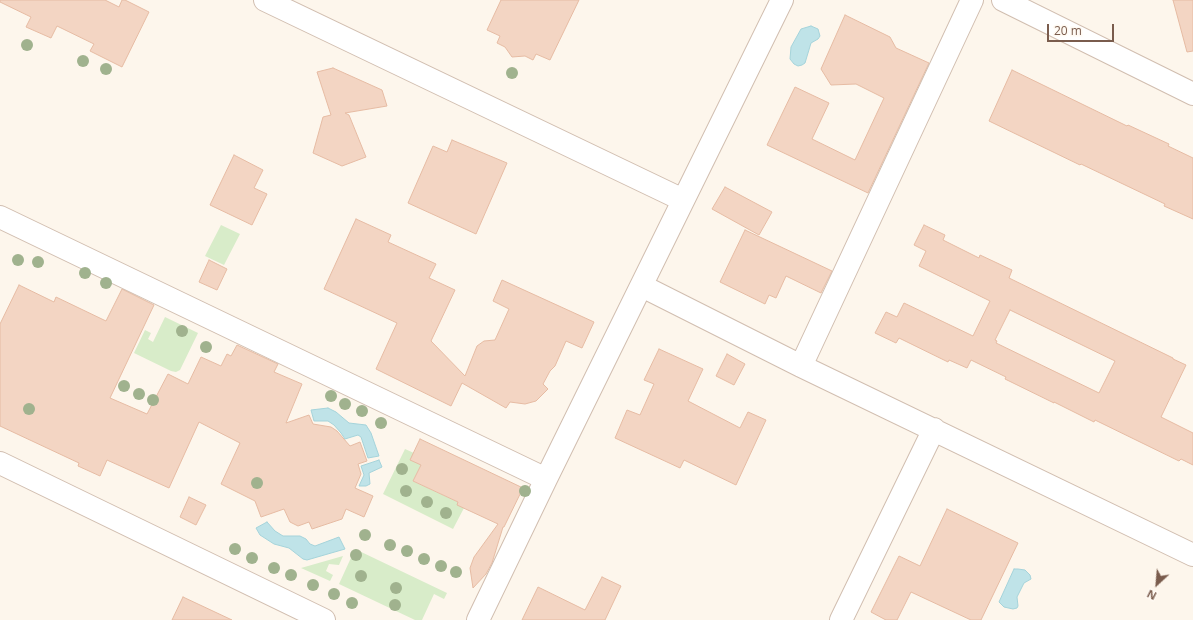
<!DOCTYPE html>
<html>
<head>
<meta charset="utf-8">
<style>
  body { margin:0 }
  #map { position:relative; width:1193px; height:620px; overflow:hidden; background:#fdf6ec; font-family:"Open Sans",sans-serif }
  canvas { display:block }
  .north { position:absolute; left:1137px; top:564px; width:40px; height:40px; -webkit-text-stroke:3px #fffaf3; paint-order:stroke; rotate:206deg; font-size:11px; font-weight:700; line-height:16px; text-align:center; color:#7a5c4d }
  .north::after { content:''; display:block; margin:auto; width:14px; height:18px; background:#7a5c4d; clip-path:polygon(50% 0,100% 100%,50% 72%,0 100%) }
  .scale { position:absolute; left:1047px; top:24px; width:67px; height:18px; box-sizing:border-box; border:2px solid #7a5c4d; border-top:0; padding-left:5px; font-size:12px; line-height:14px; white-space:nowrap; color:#7a5c4d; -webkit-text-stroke:3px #fffaf3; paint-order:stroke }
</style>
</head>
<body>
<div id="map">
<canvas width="1193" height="620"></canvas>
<div class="north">N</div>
<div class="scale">20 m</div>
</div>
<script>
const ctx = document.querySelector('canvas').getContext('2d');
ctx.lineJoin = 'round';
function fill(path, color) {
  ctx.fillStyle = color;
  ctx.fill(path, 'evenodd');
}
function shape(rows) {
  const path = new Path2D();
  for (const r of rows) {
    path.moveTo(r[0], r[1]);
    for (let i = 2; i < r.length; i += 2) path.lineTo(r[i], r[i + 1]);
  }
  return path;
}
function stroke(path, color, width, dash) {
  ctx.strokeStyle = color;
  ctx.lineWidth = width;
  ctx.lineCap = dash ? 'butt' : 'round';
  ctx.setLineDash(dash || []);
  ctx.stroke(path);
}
fill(shape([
  [221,225,240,234,224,265,205,256],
  [165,317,198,333,180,370,176,372,171,371,134,353,145,330,151,333,148,339,153,342],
  [405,449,414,453,421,465,413,481,458,502,464,508,453,529,383,494],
  [355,549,447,593,444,599,434,594,422,620,415,620,339,584],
  [343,556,339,565,329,564,326,571,333,575,330,581,301,568]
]), '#d8ecc9');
const water = shape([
  [811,26,818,29,820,36,818,39,811,43,805,63,802,65,798,66,794,64,790,59,791,47,801,29,811,26],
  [328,408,336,412,349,423,366,425,371,433,379,456,368,458,361,437,358,435,345,439,341,433,334,425,328,421,314,421,311,410,328,408],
  [379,460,382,467,369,473,370,484,366,486,359,486,364,475,361,466,379,460],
  [267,522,275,531,283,536,300,536,306,539,310,544,315,546,339,537,345,549,307,560,303,559,289,548,274,544,260,535,256,528,267,522],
  [1014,569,1018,569,1025,570,1030,575,1031,579,1024,583,1017,597,1018,606,1017,608,1013,609,1004,607,999,602,1014,569]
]);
fill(water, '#bfe3e8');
stroke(water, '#a5d3da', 1);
const building = shape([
  [0,0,105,0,119,7,122,0,125,0,149,12,122,67,90,51,94,44,57,26,51,38,26,27,31,17,0,2,0,0],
  [501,0,579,0,550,60,536,54,533,60,525,56,512,57,505,47,497,43,500,36,487,30,501,0],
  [1173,0,1193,0,1193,51,1187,52,1173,0],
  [845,15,890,37,896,48,929,63,868,193,767,145,795,87,829,103,812,139,855,160,884,98,856,84,831,85,821,69,845,15],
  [333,68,382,90,387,106,345,113,349,115,366,157,342,166,313,153,323,117,331,115,317,72,333,68],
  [1012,70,1127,126,1128,125,1169,144,1168,146,1193,158,1193,219,1164,206,1165,204,1081,164,1080,165,989,121,1012,70],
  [452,140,507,163,476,234,408,203,433,146,447,152,452,140],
  [234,155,263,170,254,188,267,194,252,225,210,205,234,155],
  [725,187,772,212,759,235,712,209,725,187],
  [356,219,391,235,388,242,436,264,429,278,455,290,431,341,465,376,477,346,484,341,495,340,509,309,493,301,502,280,594,322,582,348,566,341,555,366,550,371,543,384,548,389,536,401,525,404,510,402,506,408,462,383,451,406,376,369,397,323,324,289,356,219],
  [924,225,945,235,943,240,979,258,980,255,1012,270,1009,278,1173,358,1173,359,1186,365,1161,417,1193,433,1193,465,1181,459,1179,461,1095,420,1094,422,1054,402,1054,403,1005,379,1006,377,971,360,967,368,949,360,948,362,899,338,896,343,875,333,886,312,897,317,904,303,973,336,990,301,919,266,926,251,914,245,924,225],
  [1010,310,1115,361,1099,393,996,343,997,341,995,340,1010,310],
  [745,230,832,271,821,293,786,276,776,298,769,295,765,304,720,282,745,230],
  [209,260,227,269,217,290,199,282,209,260],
  [19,285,54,302,56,297,106,321,122,289,154,305,110,398,147,414,168,374,188,384,201,357,221,366,227,354,231,356,237,345,278,364,274,372,302,384,286,423,309,415,313,424,331,427,337,431,350,446,360,442,367,461,358,464,361,474,355,488,373,496,364,517,346,509,342,519,312,529,309,522,298,526,290,522,284,509,261,517,255,501,221,484,240,443,199,422,169,488,107,460,100,476,78,466,79,463,0,426,0,324,19,285],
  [659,349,703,369,688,401,740,428,748,412,766,420,736,485,684,460,680,468,615,438,627,410,640,415,654,384,644,380,659,349],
  [727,354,745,364,734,385,716,376,727,354],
  [420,439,523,488,504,527,503,527,492,563,486,574,473,588,470,568,474,557,498,524,457,505,458,502,413,481,421,465,410,460,420,439],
  [189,497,206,505,196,525,180,517,189,497],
  [947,509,1018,543,981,620,971,620,911,592,897,620,886,620,871,612,899,556,920,566,947,509],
  [602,577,621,586,605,620,522,620,538,587,585,610,602,577],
  [183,597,232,620,172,620,183,597]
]);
fill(building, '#f3d5c3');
stroke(building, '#e6bba3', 1);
const minor = shape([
  [265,0,683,200],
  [1003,0,1193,94],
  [0,217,546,479],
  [642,286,801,366,1193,555],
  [801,366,972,0],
  [0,463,324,620],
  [478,620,546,479,782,0],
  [841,620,934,429]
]);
stroke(minor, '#d1beb0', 24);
stroke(minor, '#fff', 22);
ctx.fillStyle = '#a0b28e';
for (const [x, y] of [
  [27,45],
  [83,61],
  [106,69],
  [512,73],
  [18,260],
  [38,262],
  [85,273],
  [106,283],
  [182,331],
  [206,347],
  [124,386],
  [139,394],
  [331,396],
  [153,400],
  [345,404],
  [29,409],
  [362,411],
  [381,423],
  [402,469],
  [257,483],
  [406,491],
  [525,491],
  [427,502],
  [446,513],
  [365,535],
  [390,545],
  [235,549],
  [407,551],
  [356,555],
  [252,558],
  [424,559],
  [441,566],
  [274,568],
  [456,572],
  [291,575],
  [361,576],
  [313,585],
  [396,588],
  [334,594],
  [352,603],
  [395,605]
]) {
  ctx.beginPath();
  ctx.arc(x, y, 6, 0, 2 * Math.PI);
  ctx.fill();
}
</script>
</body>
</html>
